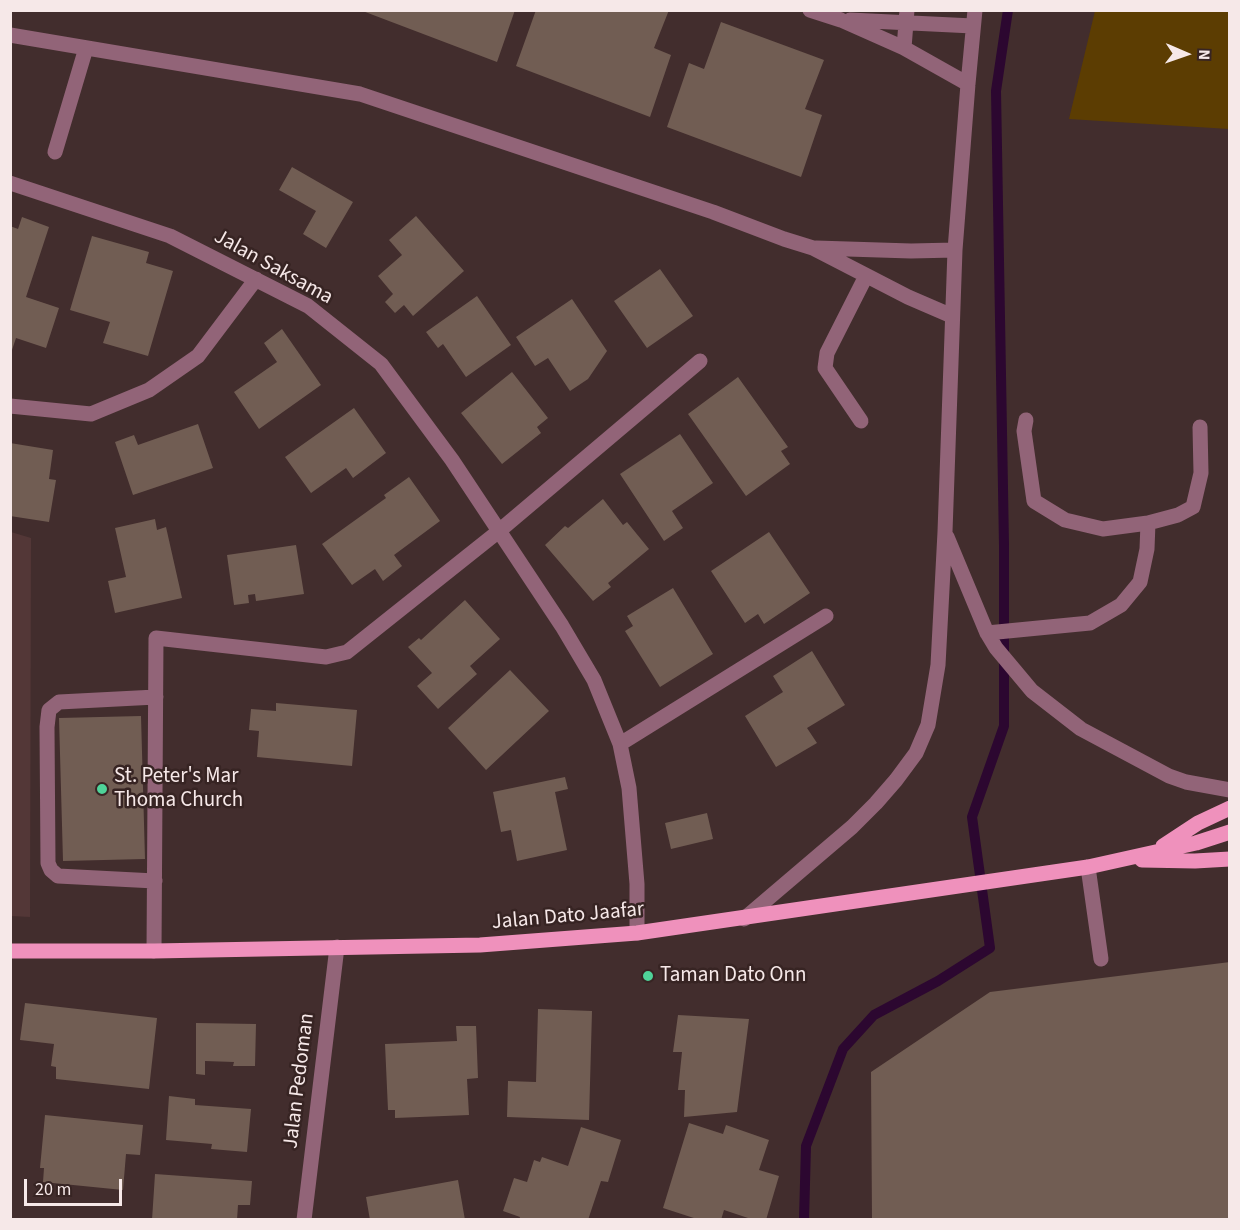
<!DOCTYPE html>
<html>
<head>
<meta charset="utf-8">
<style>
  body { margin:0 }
  #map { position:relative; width:1240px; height:1230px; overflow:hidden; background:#422d2d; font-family:"Source Sans 3",sans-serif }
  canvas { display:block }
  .frame { position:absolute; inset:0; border:12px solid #f6e8e8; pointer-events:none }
  .north { position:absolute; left:1156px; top:24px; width:60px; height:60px; -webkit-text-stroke:4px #372423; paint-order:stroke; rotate:92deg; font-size:16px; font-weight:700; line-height:24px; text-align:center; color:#f6e8e8 }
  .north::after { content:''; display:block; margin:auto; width:21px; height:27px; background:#f6e8e8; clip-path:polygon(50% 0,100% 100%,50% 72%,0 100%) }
  .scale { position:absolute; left:24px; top:1179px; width:98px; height:27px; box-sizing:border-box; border:3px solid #f6e8e8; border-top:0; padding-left:8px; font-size:18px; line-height:21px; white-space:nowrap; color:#f6e8e8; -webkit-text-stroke:4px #372423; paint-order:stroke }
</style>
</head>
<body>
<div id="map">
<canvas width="1240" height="1230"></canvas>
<div class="frame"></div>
<div class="north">N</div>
<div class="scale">20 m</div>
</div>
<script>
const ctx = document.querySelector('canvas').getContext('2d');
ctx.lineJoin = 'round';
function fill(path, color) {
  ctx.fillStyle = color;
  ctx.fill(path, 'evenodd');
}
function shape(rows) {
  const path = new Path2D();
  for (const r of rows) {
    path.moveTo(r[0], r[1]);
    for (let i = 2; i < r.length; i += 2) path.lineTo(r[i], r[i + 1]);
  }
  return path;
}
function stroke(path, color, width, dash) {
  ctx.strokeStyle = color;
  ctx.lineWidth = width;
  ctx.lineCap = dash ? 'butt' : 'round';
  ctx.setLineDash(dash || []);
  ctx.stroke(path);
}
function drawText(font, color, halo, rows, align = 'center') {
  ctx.font = font + ' "Source Sans 3",sans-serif';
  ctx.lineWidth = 5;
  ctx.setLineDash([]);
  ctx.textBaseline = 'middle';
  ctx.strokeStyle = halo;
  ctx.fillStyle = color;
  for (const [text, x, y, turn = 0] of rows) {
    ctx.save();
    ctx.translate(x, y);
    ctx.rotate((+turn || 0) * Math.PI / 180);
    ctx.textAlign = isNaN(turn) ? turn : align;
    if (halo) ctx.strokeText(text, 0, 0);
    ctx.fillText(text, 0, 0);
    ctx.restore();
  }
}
fill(shape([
  [11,532,31,538,30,917,11,916]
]), '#533737');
fill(shape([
  [1095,11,1229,11,1229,129,1069,119]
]), '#5c3d02');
stroke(shape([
  [804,1220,806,1146,843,1049,874,1015,938,981,990,948,972,817,1004,726,1004,545,996,91,1008,10]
]), '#2c0730', 10);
fill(shape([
  [360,10,515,10,497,62],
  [536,10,669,10,654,48,671,55,650,117,516,66],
  [721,22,824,60,805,109,822,115,801,177,667,127,689,63,704,69],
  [292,167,353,202,326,248,303,234,316,211,279,190],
  [416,216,464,271,413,316,404,305,395,313,385,302,393,294,378,276,402,255,389,240],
  [22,217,49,227,26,297,59,308,46,348,16,338,11,353,10,226,18,229],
  [92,236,149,252,146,263,173,271,148,356,103,343,110,322,70,310],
  [660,269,693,316,647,348,614,301],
  [477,296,511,345,466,377,443,344,438,348,426,332],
  [572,299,607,351,588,379,570,391,548,358,535,366,516,337],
  [282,329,321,385,259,429,234,392,277,362,264,343],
  [512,372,548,418,537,427,541,433,502,464,461,413],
  [738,377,788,447,781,451,790,464,746,496,688,414],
  [354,408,386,453,353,478,346,468,311,493,285,457],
  [198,424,213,468,133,495,115,442,134,435,138,445],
  [680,434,713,483,672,511,683,528,664,541,620,474],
  [10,443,53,450,49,479,56,480,49,522,10,516],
  [409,477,440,521,394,555,402,566,383,581,375,569,352,585,322,544,386,498,384,495],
  [603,499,623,525,627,522,649,549,608,583,611,587,593,601,545,545,565,526,568,528],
  [155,519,157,530,166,527,182,598,115,613,108,581,126,577,115,528],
  [769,532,810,593,764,624,758,614,745,623,711,571],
  [296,545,304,594,256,601,255,594,248,595,249,603,234,605,227,555],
  [673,588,713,654,660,687,625,631,633,626,627,616],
  [465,600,500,639,470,666,477,674,438,709,417,686,432,673,408,647,419,638,421,640],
  [812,651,845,705,807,728,817,743,776,767,745,716,783,692,773,676],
  [510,670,549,711,486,770,448,728],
  [276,703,357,710,352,766,257,757,259,731,249,730,251,709,276,711],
  [141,716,145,859,63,861,59,718],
  [565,777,568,789,555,792,567,850,517,861,511,830,501,832,493,792],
  [707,813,713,839,671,849,665,823],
  [1230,962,1230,1220,872,1220,871,1072,990,992],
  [25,1003,157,1018,149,1089,56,1079,56,1067,51,1066,54,1044,20,1040],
  [538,1009,592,1011,589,1120,507,1117,508,1081,536,1082],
  [678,1015,749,1019,737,1112,684,1117,685,1090,678,1090,682,1052,673,1052],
  [196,1023,256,1024,255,1066,233,1066,234,1062,205,1061,205,1075,196,1074],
  [456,1026,476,1026,478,1078,467,1079,469,1115,395,1118,395,1110,388,1110,385,1044,457,1041],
  [169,1096,195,1099,195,1105,251,1109,247,1152,211,1149,212,1144,166,1140],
  [45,1115,143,1125,140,1155,126,1154,123,1190,43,1182,44,1168,40,1168],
  [689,1123,723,1134,726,1125,769,1140,759,1170,779,1176,766,1220,754,1220,724,1210,721,1220,700,1220,663,1208],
  [581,1127,621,1140,608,1182,601,1181,588,1220,519,1220,520,1217,503,1211,514,1178,527,1182,534,1160,540,1162,542,1157,568,1166],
  [155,1174,252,1181,250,1205,238,1205,237,1220,152,1220],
  [458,1180,465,1220,370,1220,366,1197]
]), '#715d53');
stroke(shape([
  [810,10,841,20,904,48,968,84],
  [850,20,973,26],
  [10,35,360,94,713,212,784,239,813,248,908,297,952,316],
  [904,48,907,10],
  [55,152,86,48],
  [10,183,170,236,308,306,381,364,452,460,562,626,594,680,620,744,629,788,637,884,637,933],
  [816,248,911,251,955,250],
  [10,406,91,414,149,390,198,356,256,279],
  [1026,420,1024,431,1034,501,1065,520,1103,529,1148,523,1178,515,1193,507,1201,473,1200,427],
  [861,421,825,368,827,353,866,276],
  [947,537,987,633,996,648,1032,691,1081,729,1169,776,1186,782,1230,790],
  [987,633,1090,623,1121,605,1140,582,1147,549,1148,523],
  [620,744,826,616],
  [1088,867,1101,959],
  [155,881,58,876,51,870,48,863,47,727,49,710,59,702,156,697],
  [744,919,852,827,876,803,896,780,916,753,928,725,938,665,945,532,955,250,968,84,975,10],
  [154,951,156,638,326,657,347,652,499,531,700,361],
  [304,1220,337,947]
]), '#926478', 15);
stroke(shape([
  [1163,846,1198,823,1230,808],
  [1142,860,1195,861,1230,859],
  [10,951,154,951,480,945,637,933,1088,867,1196,843,1230,832]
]), '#ef91bc', 15);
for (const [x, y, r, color] of [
  [102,789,6,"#4fd399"],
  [648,976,6,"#4fd399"]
]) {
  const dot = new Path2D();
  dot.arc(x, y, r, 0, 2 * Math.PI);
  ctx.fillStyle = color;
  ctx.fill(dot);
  stroke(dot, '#372423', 2);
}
drawText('21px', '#f6e8e8', '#372423', [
  ["Jalan Saksama",273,268,29],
  ["Jalan Dato Jaafar",568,917,-5],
  ["Jalan Pedoman",300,1081,-83]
]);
drawText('21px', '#f6e8e8', '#372423', [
  ["St. Peter's Mar",114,777],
  ["Thoma Church",114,801],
  ["Taman Dato Onn",660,976]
], 'left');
</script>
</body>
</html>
